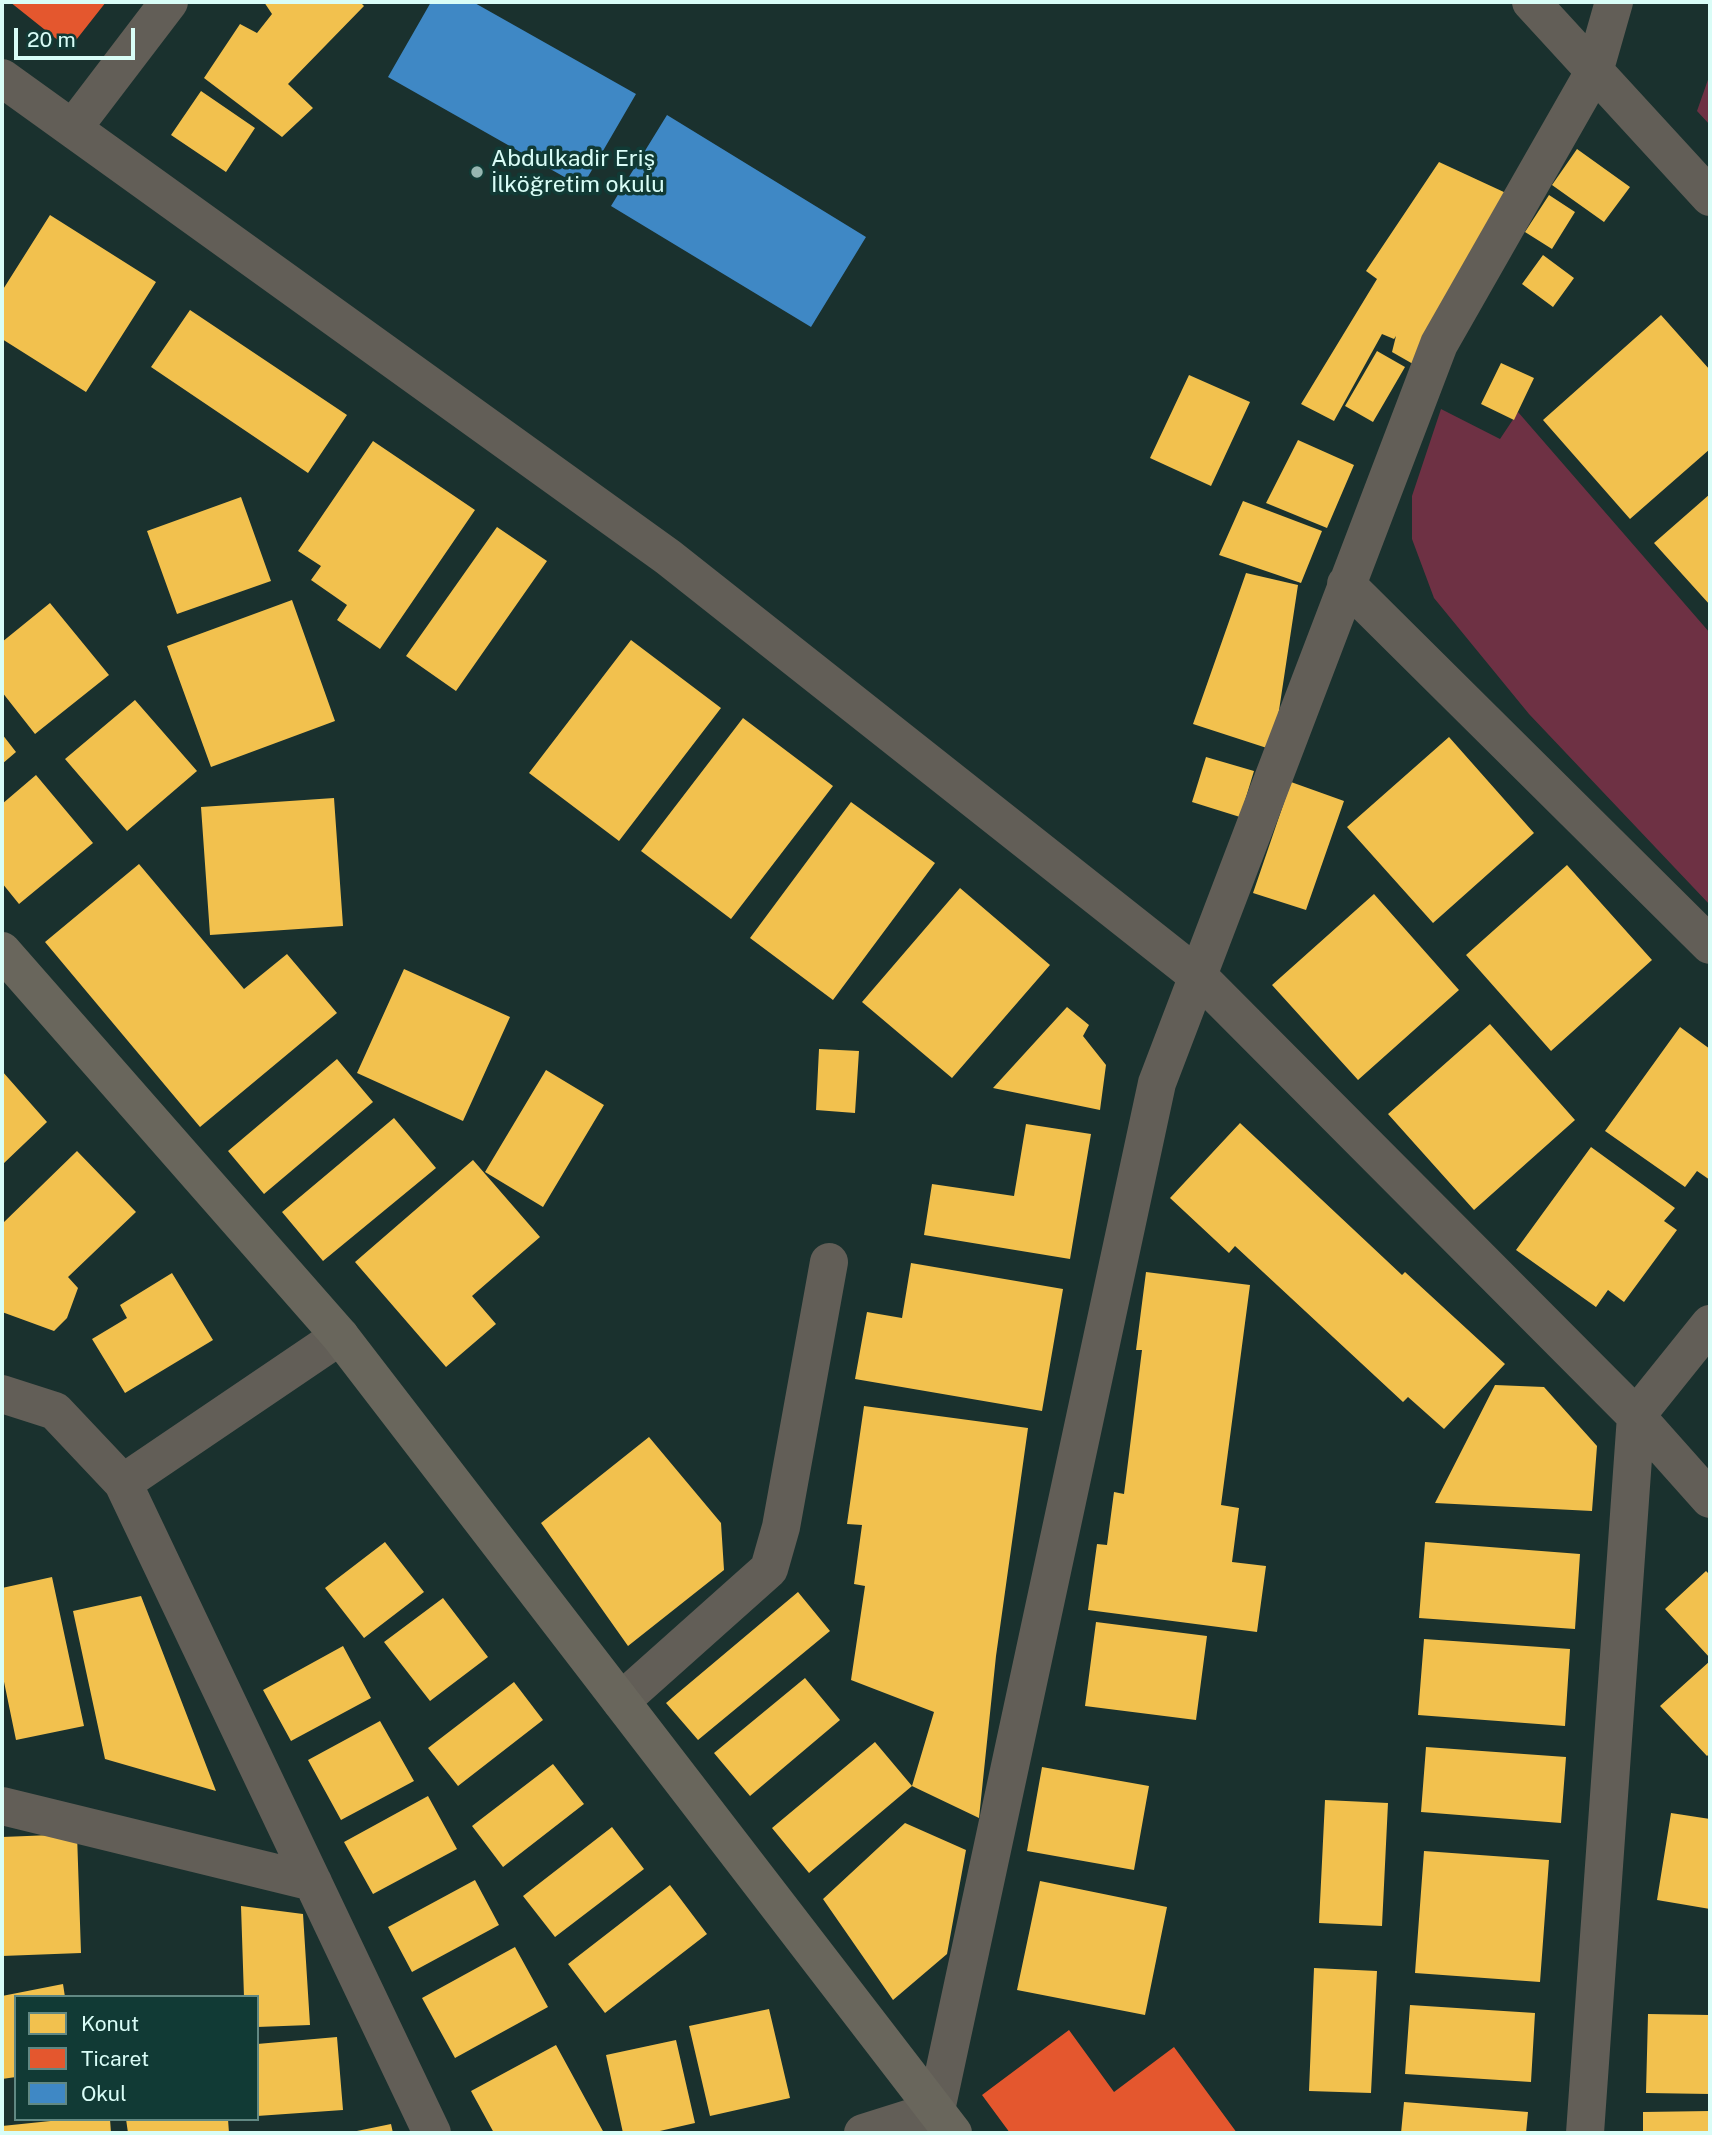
<!DOCTYPE html>
<html>
<head>
<meta charset="utf-8">
<style>
  body { margin:0 }
  #map { position:relative; width:1712px; height:2135px; overflow:hidden; background:#1a312e; font-family:"Public Sans",sans-serif }
  canvas { display:block }
  .frame { position:absolute; inset:0; border:4px solid #d9fdf7; pointer-events:none }
  .legend { position:absolute; left:14px; top:1995px; width:245px; height:126px; box-sizing:border-box; background:#113a35; border:2px solid #618883; margin:0; padding:9px 12px; list-style:none; font-size:21px; color:#d9fdf7 }
  .legend li { display:flex; align-items:center; gap:14px; height:35px }
  .legend b { width:35px; border:2px solid #618883 }
  .scale { position:absolute; left:14px; top:28px; width:121px; height:32px; box-sizing:border-box; border:4px solid #d9fdf7; border-top:0; padding-left:9px; font-size:21px; line-height:24px; white-space:nowrap; color:#d9fdf7; -webkit-text-stroke:5px #113a35; paint-order:stroke }
</style>
</head>
<body>
<div id="map">
<canvas width="1712" height="2135"></canvas>
<div class="frame"></div>
<ul class="legend">
<li><b style="height:19px;background:#f2c14e"></b>Konut</li>
<li><b style="height:19px;background:#e4572e"></b>Ticaret</li>
<li><b style="height:19px;background:#3f88c5"></b>Okul</li>
</ul>
<div class="scale">20 m</div>
</div>
<script>
const ctx = document.querySelector('canvas').getContext('2d');
ctx.lineJoin = 'round';
function fill(path, color) {
  ctx.fillStyle = color;
  ctx.fill(path, 'evenodd');
}
function shape(rows) {
  const path = new Path2D();
  for (const r of rows) {
    path.moveTo(r[0], r[1]);
    for (let i = 2; i < r.length; i += 2) path.lineTo(r[i], r[i + 1]);
  }
  return path;
}
function stroke(path, color, width, dash) {
  ctx.strokeStyle = color;
  ctx.lineWidth = width;
  ctx.lineCap = dash ? 'butt' : 'round';
  ctx.setLineDash(dash || []);
  ctx.stroke(path);
}
function drawText(font, color, halo, rows, align = 'center') {
  ctx.font = font + ' "Public Sans",sans-serif';
  ctx.lineWidth = 7;
  ctx.setLineDash([]);
  ctx.textBaseline = 'middle';
  ctx.strokeStyle = halo;
  ctx.fillStyle = color;
  for (const [text, x, y, turn = 0] of rows) {
    ctx.save();
    ctx.translate(x, y);
    ctx.rotate((+turn || 0) * Math.PI / 180);
    ctx.textAlign = isNaN(turn) ? turn : align;
    if (halo) ctx.strokeText(text, 0, 0);
    ctx.fillText(text, 0, 0);
    ctx.restore();
  }
}
fill(shape([
  [1710,74,1710,125,1697,111],
  [1441,409,1500,439,1518,412,1710,633,1710,905,1529,714,1434,598,1412,539,1412,496]
]), '#6e3144');
fill(shape([
  [264,2,360,2,364,6,288,84,313,108,282,137,204,78,240,24,257,33,272,14],
  [201,91,255,128,226,172,171,135],
  [1577,149,1630,187,1604,222,1552,185],
  [1439,162,1506,193,1413,364,1392,352,1396,336,1394,339,1382,334,1334,421,1301,404,1377,279,1366,271],
  [1549,195,1575,212,1552,249,1525,232],
  [50,215,156,282,86,392,2,339,2,291],
  [1543,255,1574,278,1553,307,1522,284],
  [190,310,347,415,308,473,151,367],
  [1661,315,1710,370,1710,449,1630,519,1543,420],
  [1377,351,1405,367,1373,422,1345,406],
  [1501,363,1534,378,1514,420,1481,404],
  [1189,375,1250,402,1211,486,1150,458],
  [1298,440,1354,465,1327,528,1266,503],
  [373,441,475,510,380,649,337,620,347,605,311,580,321,566,298,551],
  [1710,494,1710,605,1654,543],
  [241,497,271,581,177,614,147,531],
  [1243,501,1322,531,1301,583,1219,555],
  [497,527,547,561,456,691,406,656],
  [1246,573,1298,585,1273,750,1193,724],
  [292,600,335,721,211,767,167,646],
  [50,603,109,675,35,734,2,692,2,642],
  [631,640,721,708,619,841,529,773],
  [135,700,197,771,127,831,65,759],
  [743,718,833,786,731,919,641,851],
  [2,734,16,752,2,764],
  [1449,737,1534,833,1433,923,1347,827],
  [1206,757,1254,771,1240,817,1192,802],
  [36,775,93,843,19,904,2,883,2,804],
  [1291,782,1344,801,1306,910,1253,893],
  [334,798,343,926,210,935,201,807],
  [851,802,935,863,833,1000,750,938],
  [139,864,244,989,287,954,337,1013,200,1127,45,942],
  [1567,865,1652,960,1551,1051,1466,955],
  [960,888,1050,965,952,1078,862,1002],
  [1374,894,1459,990,1358,1080,1272,985],
  [404,969,510,1017,463,1121,357,1073],
  [1067,1007,1089,1025,1083,1036,1106,1065,1100,1110,993,1088],
  [1490,1024,1575,1120,1474,1210,1388,1114],
  [1680,1027,1710,1049,1710,1180,1697,1171,1685,1187,1605,1131],
  [819,1049,859,1051,855,1113,816,1110],
  [337,1059,373,1102,264,1194,228,1151],
  [546,1070,604,1105,543,1207,485,1172],
  [2,1071,47,1122,2,1165],
  [394,1118,436,1168,323,1261,282,1212],
  [1240,1123,1402,1275,1405,1272,1505,1364,1444,1429,1408,1397,1403,1402,1235,1246,1229,1253,1170,1198],
  [1026,1124,1091,1134,1070,1259,924,1235,932,1184,1014,1196],
  [1591,1147,1675,1208,1664,1221,1677,1230,1624,1302,1608,1290,1596,1307,1516,1250],
  [77,1151,136,1212,68,1277,78,1288,67,1318,54,1331,2,1312,2,1224],
  [473,1160,540,1237,472,1296,496,1324,446,1367,355,1262],
  [911,1263,1063,1289,1042,1411,855,1379,867,1312,902,1318],
  [1146,1272,1250,1285,1221,1505,1239,1508,1232,1562,1266,1566,1257,1632,1088,1610,1097,1544,1107,1545,1114,1492,1124,1494,1142,1350,1136,1350],
  [172,1273,213,1340,125,1393,92,1339,127,1318,120,1305],
  [1495,1385,1544,1387,1597,1446,1592,1511,1435,1503],
  [864,1406,1028,1428,996,1656,979,1818,912,1786,809,1873,772,1828,875,1742,912,1786,934,1712,851,1680,865,1586,854,1584,862,1525,847,1524],
  [649,1437,721,1523,724,1570,628,1646,541,1523],
  [385,1542,424,1592,364,1638,325,1588],
  [1425,1542,1580,1554,1575,1629,1419,1618],
  [1706,1571,1710,1575,1710,1658,1665,1609],
  [52,1577,84,1726,16,1740,2,1672,2,1588],
  [798,1592,830,1631,698,1740,666,1703],
  [141,1596,216,1791,105,1759,73,1611],
  [443,1598,488,1657,430,1701,384,1642],
  [1096,1622,1207,1636,1196,1720,1085,1706],
  [1424,1639,1570,1649,1565,1726,1418,1715],
  [343,1646,371,1698,291,1741,263,1690],
  [1710,1661,1710,1753,1707,1756,1660,1706],
  [805,1678,840,1720,750,1796,714,1753],
  [514,1682,543,1720,458,1786,428,1748],
  [380,1721,414,1781,341,1820,308,1760],
  [1426,1747,1566,1757,1561,1823,1421,1812],
  [553,1764,584,1804,503,1867,472,1826],
  [1042,1767,1149,1786,1134,1870,1027,1851],
  [428,1796,457,1849,373,1894,344,1842],
  [1325,1800,1388,1803,1382,1926,1319,1923],
  [1671,1813,1710,1819,1710,1909,1657,1900],
  [905,1823,966,1850,947,1954,893,2000,823,1899],
  [612,1827,644,1869,555,1937,523,1896],
  [77,1834,81,1953,2,1956,2,1837],
  [1424,1851,1549,1860,1540,1982,1415,1973],
  [475,1880,499,1925,412,1972,388,1927],
  [1040,1881,1167,1907,1145,2015,1017,1990],
  [670,1885,707,1934,605,2013,568,1964],
  [241,1906,303,1914,310,2025,257,2027,257,1997,244,1997],
  [515,1947,548,2007,455,2058,422,1998],
  [1314,1968,1377,1971,1371,2093,1309,2091],
  [63,1984,65,1997,16,1997,16,2077,2,2079,2,1996],
  [1410,2005,1535,2013,1531,2082,1405,2074],
  [769,2009,790,2098,710,2116,689,2026],
  [1648,2014,1710,2015,1710,2094,1646,2093],
  [337,2037,343,2110,257,2116,257,2044],
  [676,2040,695,2123,651,2133,623,2133,606,2055],
  [556,2045,604,2133,494,2133,471,2091],
  [1404,2102,1528,2112,1526,2133,1401,2133],
  [1710,2111,1710,2133,1643,2133,1643,2112],
  [70,2119,110,2119,111,2133,2,2133,2,2126],
  [126,2119,228,2119,229,2133,128,2133],
  [391,2124,393,2133,352,2133,352,2132]
]), '#f2c14e');
fill(shape([
  [10,2,106,2,69,49],
  [1069,2030,1114,2092,1174,2047,1237,2133,1010,2133,982,2095]
]), '#e4572e');
fill(shape([
  [431,2,473,2,636,94,582,187,388,77],
  [667,115,866,237,811,327,611,206]
]), '#3f88c5');
stroke(shape([
  [1531,2,1710,197],
  [2,78,668,557,1199,977,1636,1416,1710,1499],
  [73,128,169,2],
  [1346,584,1710,945],
  [2,1394,55,1411,123,1483,432,2133],
  [123,1483,340,1336],
  [621,1701,769,1569,781,1527,829,1262],
  [2,1806,313,1882],
  [863,2133,936,2110,1157,1083,1439,344,1594,72,1614,2],
  [1585,2133,1636,1416,1710,1324]
]), '#625e57', 38);
stroke(shape([
  [2,951,340,1336,953,2133]
]), '#69665c', 38);
for (const [x, y, r, color] of [
  [477,172,7,"#96b6b1"]
]) {
  const dot = new Path2D();
  dot.arc(x, y, r, 0, 2 * Math.PI);
  ctx.fillStyle = color;
  ctx.fill(dot);
  stroke(dot, '#113a35', 2.5);
}
drawText('23px', '#d9fdf7', '#113a35', [
  ["Abdulkadir Eriş",491,159],
  ["İlköğretim okulu",491,185]
], 'left');
</script>
</body>
</html>
